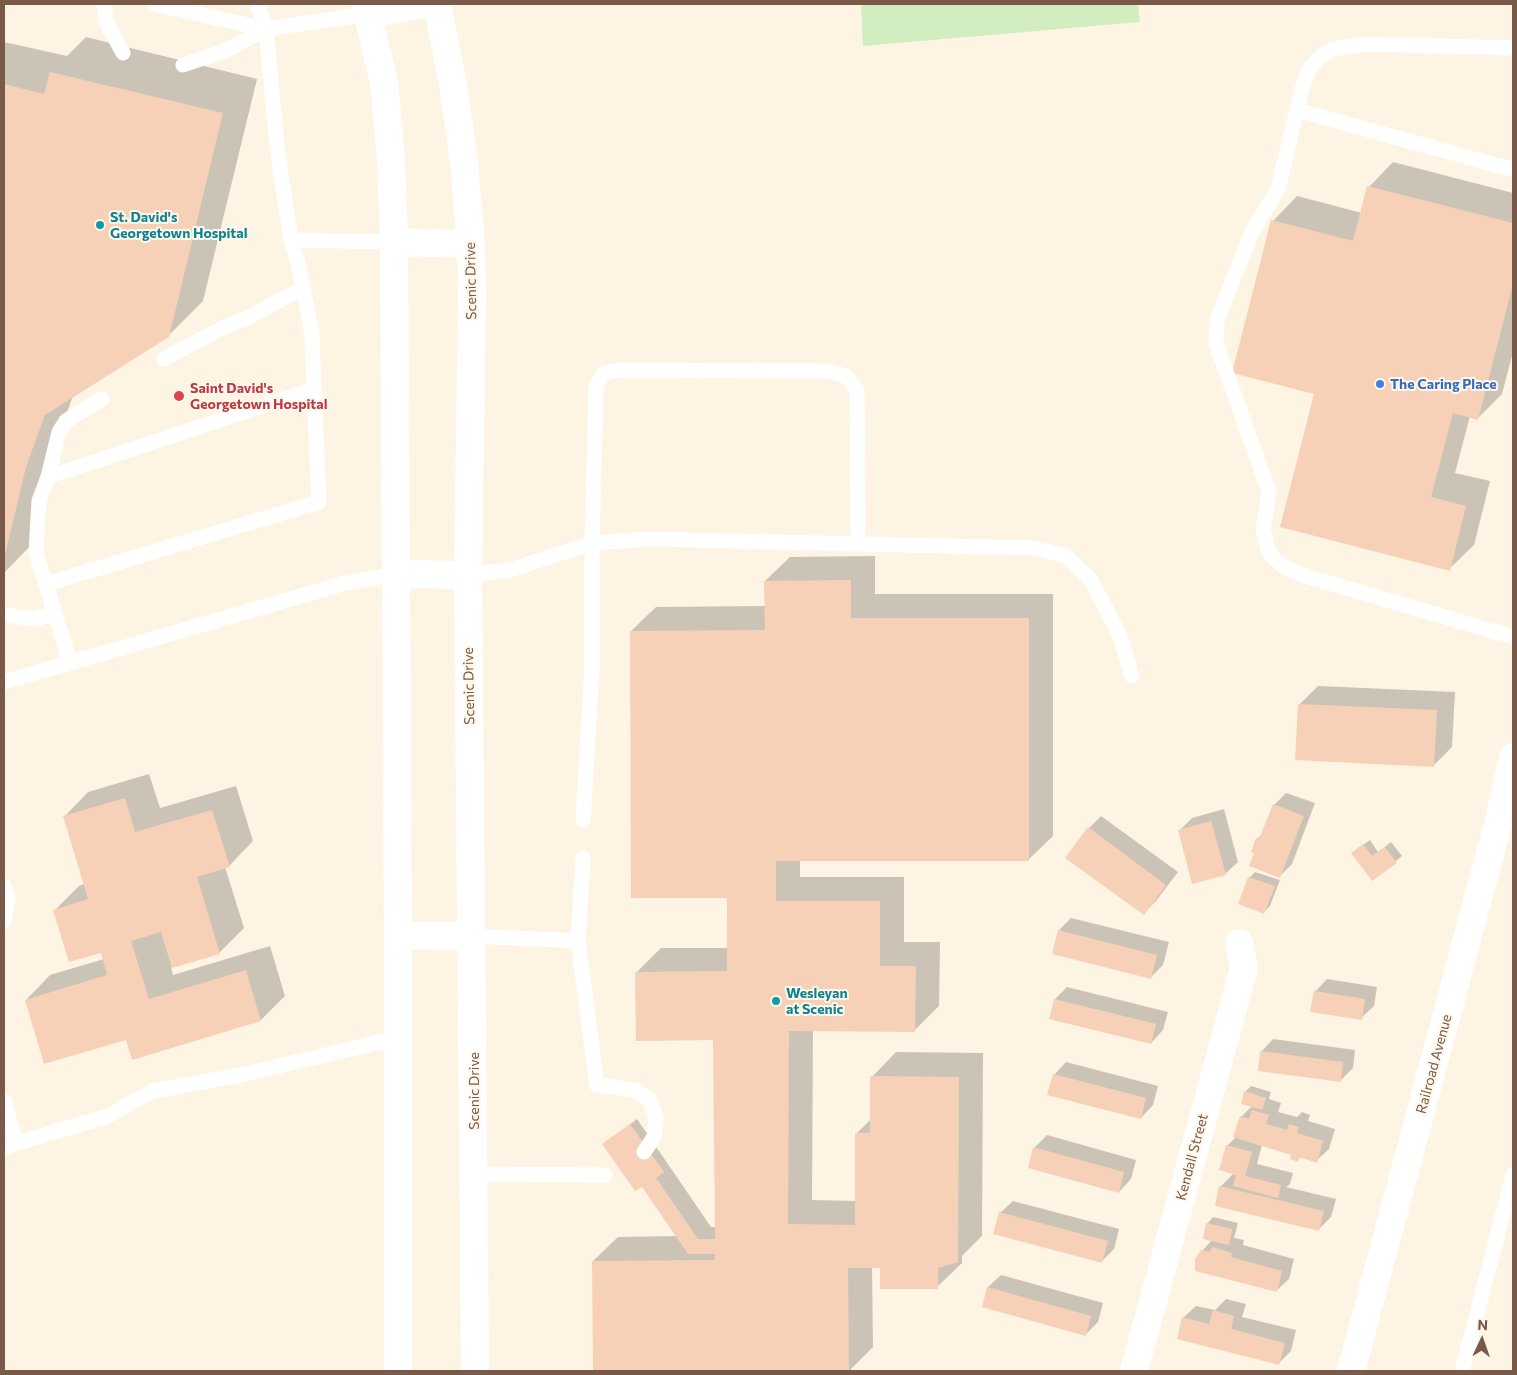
<!DOCTYPE html>
<html>
<head>
<meta charset="utf-8">
<style>
  body { margin:0 }
  #map { position:relative; width:1517px; height:1375px; overflow:hidden; background:#fef4e3; font-family:Commissioner,sans-serif }
  canvas { display:block }
  .frame { position:absolute; inset:0; border:5px solid #795947; pointer-events:none }
  .north { position:absolute; left:1457px; top:1315px; width:50px; height:50px; -webkit-text-stroke:4px #fff8ec; paint-order:stroke; rotate:3deg; font-size:14px; font-weight:700; line-height:20px; text-align:center; color:#795947 }
  .north::after { content:''; display:block; margin:auto; width:18px; height:22px; background:#795947; clip-path:polygon(50% 0,100% 100%,50% 72%,0 100%) }
</style>
</head>
<body>
<div id="map">
<canvas width="1517" height="1375"></canvas>
<div class="frame"></div>
<div class="north">N</div>
</div>
<script>
const ctx = document.querySelector('canvas').getContext('2d');
ctx.lineJoin = 'round';
function fill(path, color) {
  ctx.fillStyle = color;
  ctx.fill(path, 'evenodd');
}
function shape(rows) {
  const path = new Path2D();
  for (const r of rows) {
    path.moveTo(r[0], r[1]);
    for (let i = 2; i < r.length; i += 2) path.lineTo(r[i], r[i + 1]);
  }
  return path;
}
function stroke(path, color, width, dash) {
  ctx.strokeStyle = color;
  ctx.lineWidth = width;
  ctx.lineCap = dash ? 'butt' : 'round';
  ctx.setLineDash(dash || []);
  ctx.stroke(path);
}
function drawText(font, color, halo, rows, align = 'center') {
  ctx.font = font + ' Commissioner,sans-serif';
  ctx.lineWidth = 4;
  ctx.setLineDash([]);
  ctx.textBaseline = 'middle';
  ctx.strokeStyle = halo;
  ctx.fillStyle = color;
  for (const [text, x, y, turn = 0] of rows) {
    ctx.save();
    ctx.translate(x, y);
    ctx.rotate((+turn || 0) * Math.PI / 180);
    ctx.textAlign = isNaN(turn) ? turn : align;
    if (halo) ctx.strokeText(text, 0, 0);
    ctx.fillText(text, 0, 0);
    ctx.restore();
  }
}
fill(shape([
  [861,4,1138,4,1140,22,863,46]
]), '#d2edc0');
fill(shape([
  [86,37,257,79,203,301,168,336,73,396,60,431,34,542,4,573,4,42,67,56],
  [1393,162,1513,193,1513,352,1502,394,1478,418,1470,416,1455,473,1490,481,1474,545,1449,569,1316,394,1273,221,1297,196,1362,213,1369,187],
  [875,556,875,594,1053,594,1053,836,1028,860,800,860,800,877,904,877,904,942,940,942,939,1006,915,1030,813,1030,812,1200,856,1201,857,1133,871,1119,872,1077,896,1052,983,1053,982,1236,962,1256,962,1263,937,1287,881,1266,872,1266,873,1347,849,1371,594,1371,593,1261,618,1237,677,1236,643,1187,604,1144,637,1119,711,1227,716,1227,715,1039,637,972,661,948,728,948,728,897,631,631,656,607,766,606,765,581,790,557],
  [1318,686,1455,692,1452,747,1433,766,1299,705],
  [149,774,160,808,236,786,253,841,229,866,225,867,244,928,219,953,171,967,173,975,270,946,285,996,261,1020,127,1038,26,1000,50,975,104,959,102,952,55,910,79,886,84,884,64,817,88,792],
  [1286,793,1315,803,1292,864,1279,877,1255,852,1257,839,1263,833,1274,805],
  [1224,809,1238,862,1225,874,1179,831,1192,818],
  [1101,816,1178,872,1156,901,1143,914,1089,828],
  [1370,840,1378,852,1391,842,1402,856,1373,880,1359,848],
  [1255,872,1280,880,1270,906,1264,912,1249,878],
  [1071,918,1169,942,1163,965,1151,977,1059,930],
  [1327,979,1377,987,1374,1006,1361,1018,1315,992],
  [1067,987,1168,1012,1163,1030,1151,1043,1050,1018,1055,999],
  [1273,1039,1355,1050,1353,1068,1340,1081,1261,1052],
  [1066,1062,1158,1086,1153,1105,1141,1118,1054,1075],
  [1251,1086,1271,1092,1269,1099,1281,1103,1278,1112,1297,1117,1302,1112,1310,1115,1308,1121,1335,1129,1329,1149,1316,1161,1301,1157,1297,1160,1293,1154,1262,1145,1257,1164,1293,1173,1290,1184,1286,1187,1336,1199,1331,1217,1319,1229,1220,1187,1234,1173,1227,1146,1235,1138,1241,1117,1252,1106,1245,1092],
  [1047,1135,1136,1160,1131,1179,1119,1192,1034,1148],
  [1013,1201,1119,1229,1114,1249,1102,1261,1000,1213],
  [1213,1217,1238,1223,1234,1238,1244,1240,1243,1245,1294,1259,1289,1279,1276,1291,1202,1251,1212,1240,1208,1223],
  [1001,1275,1103,1303,1098,1322,1086,1334,983,1306,988,1287],
  [1226,1299,1246,1304,1242,1317,1296,1330,1291,1351,1279,1363,1183,1318,1196,1306,1215,1310]
]), '#0003');
fill(shape([
  [50,72,223,113,169,337,45,415,26,467,4,559,4,84,44,94],
  [1367,186,1513,223,1513,284,1478,420,1453,413,1431,497,1466,506,1450,571,1280,527,1314,394,1232,373,1271,220,1353,241],
  [851,580,851,618,1029,618,1029,861,776,861,776,901,880,901,880,966,916,966,915,1032,789,1031,788,1224,855,1225,855,1133,870,1133,870,1076,959,1077,958,1262,938,1268,938,1289,880,1289,880,1268,848,1268,849,1371,593,1371,592,1261,715,1260,715,1254,688,1254,642,1187,635,1191,602,1144,630,1124,664,1172,656,1178,698,1239,715,1239,713,1040,636,1041,635,972,727,971,727,898,631,898,630,631,765,630,764,581],
  [1298,704,1437,710,1434,767,1295,760],
  [125,798,135,832,212,810,230,867,197,877,220,954,172,968,161,932,131,941,149,999,246,970,261,1021,132,1060,126,1040,44,1064,25,1000,107,975,101,953,69,962,53,910,88,899,63,816],
  [1273,804,1304,816,1280,878,1249,866,1254,853,1251,852,1256,838,1259,839],
  [1211,821,1226,875,1192,884,1178,830],
  [1088,827,1166,885,1144,915,1065,858],
  [1363,844,1372,856,1385,847,1397,863,1372,881,1351,853],
  [1248,877,1275,886,1264,914,1238,904],
  [1058,930,1157,955,1151,979,1052,954],
  [1314,991,1365,999,1362,1020,1310,1012],
  [1054,999,1156,1024,1151,1044,1049,1019],
  [1260,1051,1343,1062,1341,1082,1258,1071],
  [1053,1074,1146,1098,1141,1119,1047,1095],
  [1244,1091,1266,1098,1262,1110,1241,1104],
  [1252,1110,1269,1115,1266,1124,1287,1130,1289,1124,1299,1127,1297,1133,1323,1141,1317,1163,1299,1157,1298,1162,1290,1159,1291,1155,1233,1137,1240,1116,1249,1119],
  [1226,1145,1252,1152,1245,1176,1281,1185,1278,1198,1233,1186,1236,1175,1219,1170],
  [1033,1147,1124,1172,1119,1193,1028,1168],
  [1219,1186,1324,1211,1319,1231,1215,1206],
  [999,1212,1108,1241,1102,1263,993,1234],
  [1206,1223,1232,1229,1229,1245,1203,1239],
  [1212,1247,1232,1253,1231,1257,1282,1271,1277,1292,1195,1271,1195,1259,1201,1250,1210,1252],
  [987,1287,1091,1316,1086,1336,982,1307],
  [1213,1310,1234,1316,1231,1329,1285,1343,1279,1365,1177,1339,1182,1317,1209,1324]
]), '#f6d1b8');
stroke(shape([
  [104,4,106,22,123,53],
  [154,4,266,29],
  [257,4,266,29,278,155,291,240,298,263,312,335,314,389,319,502,46,584,36,552,39,501,48,477,314,389],
  [1513,48,1365,44,1333,49,1320,57,1309,69,1302,89,1278,189,1252,232,1217,320,1216,343,1269,492,1263,529,1269,553,1277,561,1287,569,1302,575,1513,637],
  [183,65,227,50,266,29,368,14],
  [1297,110,1506,168,1513,168],
  [291,240,394,242],
  [164,359,222,328,247,318,303,288],
  [48,477,59,432,66,421,102,399],
  [468,575,510,570,592,543,648,539,1034,548,1066,556,1091,580,1120,636,1132,676],
  [46,584,70,663],
  [4,614,23,618,36,619,55,613],
  [4,682,346,583,397,574],
  [583,820,592,668,592,543,596,387,603,374,616,370,827,371,846,376,857,390,858,544],
  [4,886,8,899,4,921],
  [473,936,578,941,583,858],
  [578,941,597,1085,635,1090,650,1100,656,1119,654,1137,644,1152],
  [4,1101,16,1143],
  [4,1147,108,1116,153,1091,241,1075,397,1038],
  [474,1174,605,1175],
  [1462,1371,1513,1175]
]), '#fff', 15);
stroke(shape([
  [1134,1371,1244,968,1239,943]
]), '#fff', 28);
stroke(shape([
  [365,4,384,82,391,160,394,242,398,935,398,1371],
  [437,4,453,84,464,162,471,244,472,296,468,575,475,1371],
  [368,14,424,4],
  [394,242,471,244],
  [397,574,468,575],
  [398,935,473,936],
  [1351,1371,1498,824,1513,757]
]), '#fff', 28);
for (const [x, y, r, color] of [
  [100,225,5,"#0f9aa8"],
  [1380,384,5,"#3f7fe0"],
  [179,396,6,"#e0444e"],
  [776,1001,5,"#0f9aa8"]
]) {
  const dot = new Path2D();
  dot.arc(x, y, r, 0, 2 * Math.PI);
  ctx.fillStyle = color;
  ctx.fill(dot);
  stroke(dot, '#fff8ec', 2);
}
drawText('bold 14px', '#0d838f', '#fff8ec', [
  ["St. David's",110,217],
  ["Georgetown Hospital",110,233],
  ["Wesleyan",786,993],
  ["at Scenic",786,1009]
], 'left');
drawText('14px', '#795947', '#fff8ec', [
  ["Scenic Drive",471,281,-91],
  ["Scenic Drive",469,686,-91],
  ["Railroad Avenue",1434,1064,-75],
  ["Scenic Drive",474,1091,-90],
  ["Kendall Street",1192,1157,-75]
]);
drawText('bold 14px', '#366cbe', '#fff8ec', [
  ["The Caring Place",1390,384]
], 'left');
drawText('bold 14px', '#be3a42', '#fff8ec', [
  ["Saint David's",190,388],
  ["Georgetown Hospital",190,404]
], 'left');
</script>
</body>
</html>
